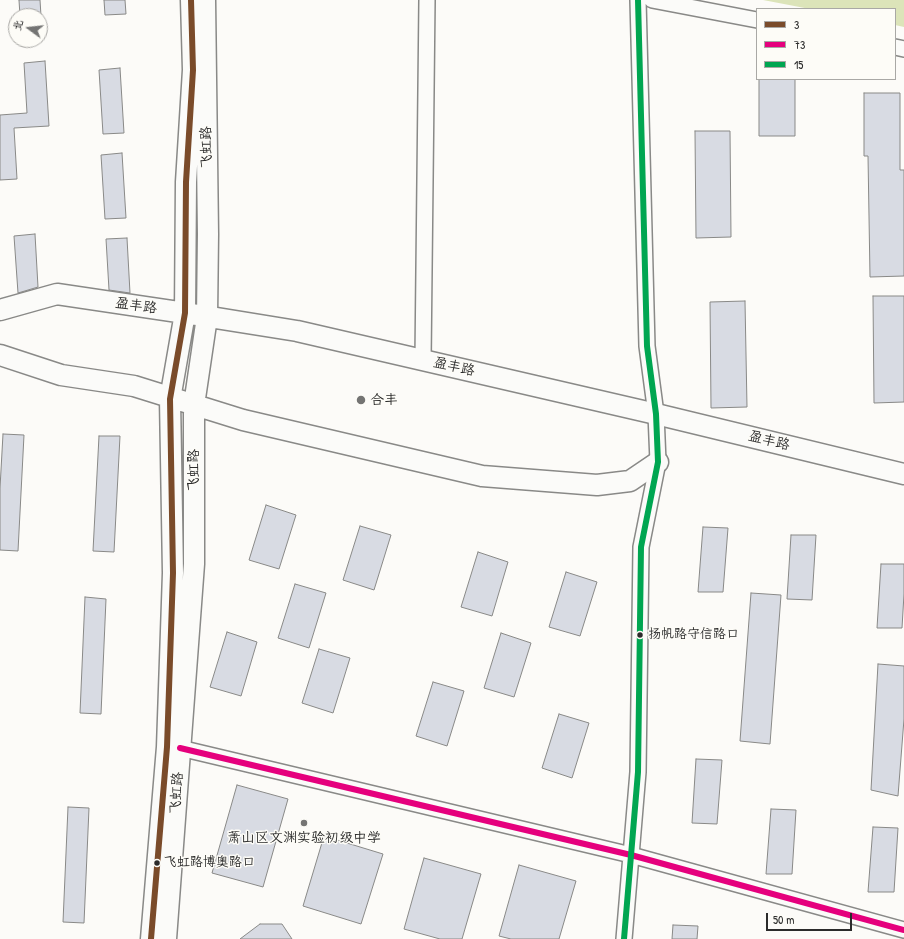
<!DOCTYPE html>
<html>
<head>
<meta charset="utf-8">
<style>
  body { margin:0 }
  #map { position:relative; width:904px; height:939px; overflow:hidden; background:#fcfbf8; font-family:"Patrick Hand","LXGW WenKai TC",sans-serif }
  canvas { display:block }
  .legend { position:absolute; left:756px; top:8px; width:140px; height:72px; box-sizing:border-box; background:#fdfcf7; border:1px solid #a9a8a5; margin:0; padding:5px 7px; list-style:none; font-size:12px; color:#2b2b2b }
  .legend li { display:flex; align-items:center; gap:8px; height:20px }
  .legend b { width:20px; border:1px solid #a9a8a5 }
  .north { position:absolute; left:8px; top:8px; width:40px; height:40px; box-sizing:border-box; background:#fdfcf7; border:1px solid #a9a8a5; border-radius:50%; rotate:285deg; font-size:11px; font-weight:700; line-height:16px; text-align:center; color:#2b2b2b }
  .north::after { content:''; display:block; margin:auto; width:14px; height:18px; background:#747473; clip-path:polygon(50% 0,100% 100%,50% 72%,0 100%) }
  .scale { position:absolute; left:766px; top:913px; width:86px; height:18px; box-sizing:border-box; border:2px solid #2b2b2b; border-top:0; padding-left:5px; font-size:12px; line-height:14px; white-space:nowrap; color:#2b2b2b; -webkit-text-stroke:3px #fdfcf7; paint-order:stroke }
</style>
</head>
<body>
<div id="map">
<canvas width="904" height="939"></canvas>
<ul class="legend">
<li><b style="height:5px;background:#7a4b2a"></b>3</li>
<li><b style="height:5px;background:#e5007d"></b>73</li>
<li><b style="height:5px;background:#00a651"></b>15</li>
</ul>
<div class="north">北</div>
<div class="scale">50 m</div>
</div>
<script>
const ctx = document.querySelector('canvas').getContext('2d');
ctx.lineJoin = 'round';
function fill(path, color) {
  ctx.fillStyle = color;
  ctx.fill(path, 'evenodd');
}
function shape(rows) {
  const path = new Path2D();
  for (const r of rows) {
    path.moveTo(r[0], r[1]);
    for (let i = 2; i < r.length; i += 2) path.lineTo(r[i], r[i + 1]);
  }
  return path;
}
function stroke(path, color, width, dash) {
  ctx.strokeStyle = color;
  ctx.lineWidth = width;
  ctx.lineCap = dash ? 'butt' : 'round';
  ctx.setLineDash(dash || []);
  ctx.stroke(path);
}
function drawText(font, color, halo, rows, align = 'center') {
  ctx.font = font + ' "Patrick Hand","LXGW WenKai TC",sans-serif';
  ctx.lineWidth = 3;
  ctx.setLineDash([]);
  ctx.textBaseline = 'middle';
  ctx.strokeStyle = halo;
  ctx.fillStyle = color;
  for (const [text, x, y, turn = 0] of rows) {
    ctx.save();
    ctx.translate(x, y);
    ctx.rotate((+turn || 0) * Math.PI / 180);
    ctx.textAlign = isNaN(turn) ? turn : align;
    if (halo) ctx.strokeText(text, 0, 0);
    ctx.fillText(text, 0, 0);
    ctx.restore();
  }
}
fill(shape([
  [763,0,904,0,904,27,895,25,895,9,810,9]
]), '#dce4b9');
const building = shape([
  [19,0,40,0,41,16,20,16,19,0],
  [104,0,125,0,126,14,105,15,104,0],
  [45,61,49,126,14,128,17,179,0,180,0,115,27,113,24,63,45,61],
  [120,68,124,133,103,134,99,70,120,68],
  [759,79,795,79,795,136,759,136,759,79],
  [864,93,900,93,900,170,904,170,904,276,870,277,868,156,864,156,864,93],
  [695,131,730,131,731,237,696,238,695,131],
  [122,153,126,218,105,219,101,155,122,153],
  [35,234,38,287,18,293,14,236,35,234],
  [127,238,130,293,109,290,106,239,127,238],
  [873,296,904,296,904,402,874,403,873,296],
  [745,301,747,407,711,408,710,302,745,301],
  [3,434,24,435,18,551,0,550,0,488,3,434],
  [99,436,120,436,114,552,93,551,99,436],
  [266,505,296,515,279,569,249,560,266,505],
  [360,526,391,535,374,590,343,580,360,526],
  [703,527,728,528,723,592,698,592,703,527],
  [791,535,816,535,812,600,787,599,791,535],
  [478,552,508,562,492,616,461,607,478,552],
  [881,564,904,564,904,594,902,628,877,628,881,564],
  [566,572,597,582,580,636,549,627,566,572],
  [295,584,326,593,309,648,278,638,295,584],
  [751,593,781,595,770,744,740,741,751,593],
  [85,597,106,599,101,714,80,713,85,597],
  [227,632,257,642,241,696,210,687,227,632],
  [501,633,531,643,514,697,484,688,501,633],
  [319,649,350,658,333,713,302,703,319,649],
  [878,664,904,666,904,719,898,796,871,790,878,664],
  [433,682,464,691,447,746,416,736,433,682],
  [559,714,589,723,572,778,542,768,559,714],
  [696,759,722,760,717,824,692,823,696,759],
  [237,785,288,799,263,887,212,873,237,785],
  [68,807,89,808,84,923,63,922,68,807],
  [771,809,796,810,792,874,766,874,771,809],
  [873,827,898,828,894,892,868,892,873,827],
  [324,836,383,854,361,924,303,906,324,836],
  [424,858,481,874,462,939,440,939,404,929,424,858],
  [519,865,576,881,559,939,511,939,499,936,519,865],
  [260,924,282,924,292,939,240,939,260,924],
  [673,925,698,926,697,939,672,939,673,925]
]);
fill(building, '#d8dbe3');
stroke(building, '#898987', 1);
const minor = shape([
  [652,0,757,20],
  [895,47,904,49],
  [423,360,427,0],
  [180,748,631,855,904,930],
  [624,939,638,772,641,547,658,462,656,414,647,346,638,0]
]);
const major = shape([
  [0,310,57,294,185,313,297,331,656,414,904,474],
  [0,355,61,375,134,386,243,420,482,476,597,485,630,481,658,462],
  [151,939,167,747,173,573,170,399,185,313,186,182,193,70,191,0],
  [166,939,194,564,194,405,207,317,208,234,205,0]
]);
stroke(minor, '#898987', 18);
stroke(major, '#898987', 23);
stroke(minor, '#fbfbf9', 15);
stroke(major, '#fbfbf9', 20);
stroke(shape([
  [151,939,167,747,173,573,170,399,185,313,186,182,193,70,191,0]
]), '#7a4b2a', 6);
stroke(shape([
  [180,748,631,855,904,930]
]), '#e5007d', 6);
stroke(shape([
  [624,939,638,772,641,547,658,462,656,414,647,346,638,0]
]), '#00a651', 6);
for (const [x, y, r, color] of [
  [361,400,5,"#747473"],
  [640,635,3.5,"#2b2b2b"],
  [304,823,4,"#747473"],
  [157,863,3.5,"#2b2b2b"]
]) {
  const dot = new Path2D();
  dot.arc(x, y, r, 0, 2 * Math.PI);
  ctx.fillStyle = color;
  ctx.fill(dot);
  stroke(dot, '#fdfcf7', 1.5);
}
drawText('13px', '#2b2b2b', '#fdfcf7', [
  ["扬帆路守信路口",648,635],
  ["飞虹路博奥路口",164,863]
], 'left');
drawText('14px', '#2b2b2b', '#fdfcf7', [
  ["飞虹路",207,147,-91],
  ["盈丰路",136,306,8],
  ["盈丰路",454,367,13],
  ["盈丰路",769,441,14],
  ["飞虹路",194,470,-90],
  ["飞虹路",177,793,-86]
]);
drawText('14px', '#2b2b2b', '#fdfcf7', [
  ["合丰",370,400],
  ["萧山区文渊实验初级中学",304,838,"center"]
], 'left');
</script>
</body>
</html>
